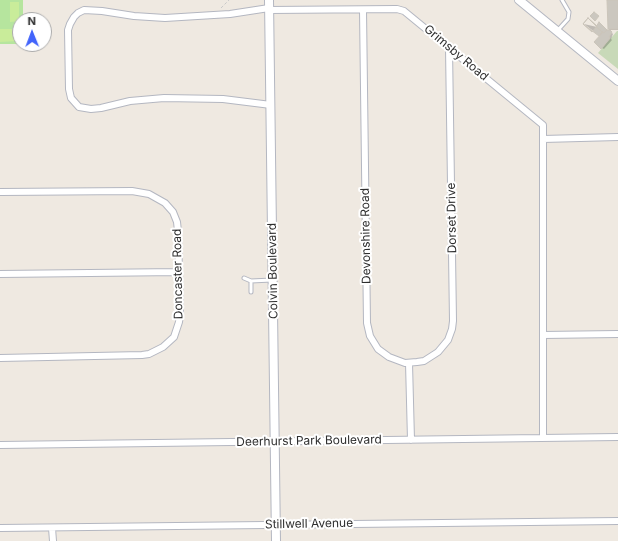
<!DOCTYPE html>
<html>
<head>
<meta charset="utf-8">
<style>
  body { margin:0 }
  #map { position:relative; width:618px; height:541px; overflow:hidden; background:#efe9e1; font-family:Inter,sans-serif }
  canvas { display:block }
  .north { position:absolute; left:12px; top:12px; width:40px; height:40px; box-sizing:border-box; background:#fff; border:1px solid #ababab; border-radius:50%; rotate:359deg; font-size:11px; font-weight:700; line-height:16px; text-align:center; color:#2e2e2e }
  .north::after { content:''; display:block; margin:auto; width:14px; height:18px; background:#4264fb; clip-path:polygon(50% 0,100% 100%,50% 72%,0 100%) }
</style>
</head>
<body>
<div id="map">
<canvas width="618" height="541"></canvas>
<div class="north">N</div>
</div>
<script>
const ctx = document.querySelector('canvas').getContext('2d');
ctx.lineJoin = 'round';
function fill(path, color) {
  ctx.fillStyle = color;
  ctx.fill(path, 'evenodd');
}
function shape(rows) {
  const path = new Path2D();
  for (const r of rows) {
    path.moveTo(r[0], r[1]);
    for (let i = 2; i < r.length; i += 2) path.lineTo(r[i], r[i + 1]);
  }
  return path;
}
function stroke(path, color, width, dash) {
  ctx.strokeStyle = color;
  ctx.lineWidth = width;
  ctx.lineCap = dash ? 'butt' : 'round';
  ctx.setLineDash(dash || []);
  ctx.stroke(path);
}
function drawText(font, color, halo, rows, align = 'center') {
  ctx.font = font + ' Inter,sans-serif';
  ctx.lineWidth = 4;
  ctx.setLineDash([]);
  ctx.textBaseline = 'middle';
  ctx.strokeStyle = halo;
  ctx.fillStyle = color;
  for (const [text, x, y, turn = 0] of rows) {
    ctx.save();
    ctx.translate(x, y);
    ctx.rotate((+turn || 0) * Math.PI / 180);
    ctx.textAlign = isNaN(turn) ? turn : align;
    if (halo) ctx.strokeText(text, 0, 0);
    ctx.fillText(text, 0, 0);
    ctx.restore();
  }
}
fill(shape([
  [0,0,23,0,23,20,20,20,20,44,0,44]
]), '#b6e59e');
fill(shape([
  [617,31,618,31,618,69,598,53]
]), '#c8d9b8');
fill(shape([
  [10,2,19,2,19,21,10,22],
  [0,29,17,29,17,41,0,42]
]), '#c9ec9a');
fill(shape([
  [608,0,618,0,618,30,609,30,613,34,611,39,612,40,604,49,602,48,600,36,584,24,597,27,609,32]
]), '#0003');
const building = shape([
  [607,0,618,0,618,29,608,29,607,0],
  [594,12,599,16,595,21,590,16,594,12],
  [588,18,602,32,599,36,583,24,588,18],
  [588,18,597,26,592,32,583,24,588,18],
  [599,22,607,30,604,33,596,27,599,22],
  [607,30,610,30,612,32,609,37,610,38,601,49,594,42,603,32,604,33,607,30]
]);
fill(building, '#cbc7bf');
stroke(building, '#cbc5ba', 1);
const lane = shape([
  [558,30,568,19,569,12,562,0],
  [244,278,251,281],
  [251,292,251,281,272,280]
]);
const street = shape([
  [269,8,230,14,165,18,134,16,102,11,84,10,78,13,74,17,70,24,68,30,69,89,71,98,79,107,91,109,101,108,130,101,164,98,223,99,271,105],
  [269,10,397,9,404,11,543,125,543,438],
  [363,10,367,323,370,336,378,349,389,357,405,363,417,362,424,361,438,352,448,340,452,329,453,321,449,48],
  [543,139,618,137],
  [0,192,132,191,149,194,165,203,173,212,177,222,178,231,180,314,179,322,174,337,163,347,149,354,142,355,0,358],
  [0,274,179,272],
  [543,335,618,334],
  [409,363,411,440],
  [0,445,618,437],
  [0,528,618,521],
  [52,528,53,541]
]);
const secondary = shape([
  [269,0,276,541],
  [519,0,618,81]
]);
stroke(lane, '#b4b7c1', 5);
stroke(street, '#b4b7c1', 8);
stroke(secondary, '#b4b7c1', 10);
stroke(shape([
  [221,8,229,0]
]), '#c9c9c9', 1, [3, 2]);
stroke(lane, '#fff', 3);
stroke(street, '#fff', 6);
stroke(secondary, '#fff', 8);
drawText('12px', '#2e2e2e', '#fff', [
  ["Grimsby Road",456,53,40],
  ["Dorset Drive",452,218,-91],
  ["Devonshire Road",366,236,-91],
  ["Colvin Boulevard",273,271,-91],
  ["Doncaster Road",178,274,-91],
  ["Deerhurst Park Boulevard",309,441,-1],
  ["Stillwell Avenue",309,524,-1]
]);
</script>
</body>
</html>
